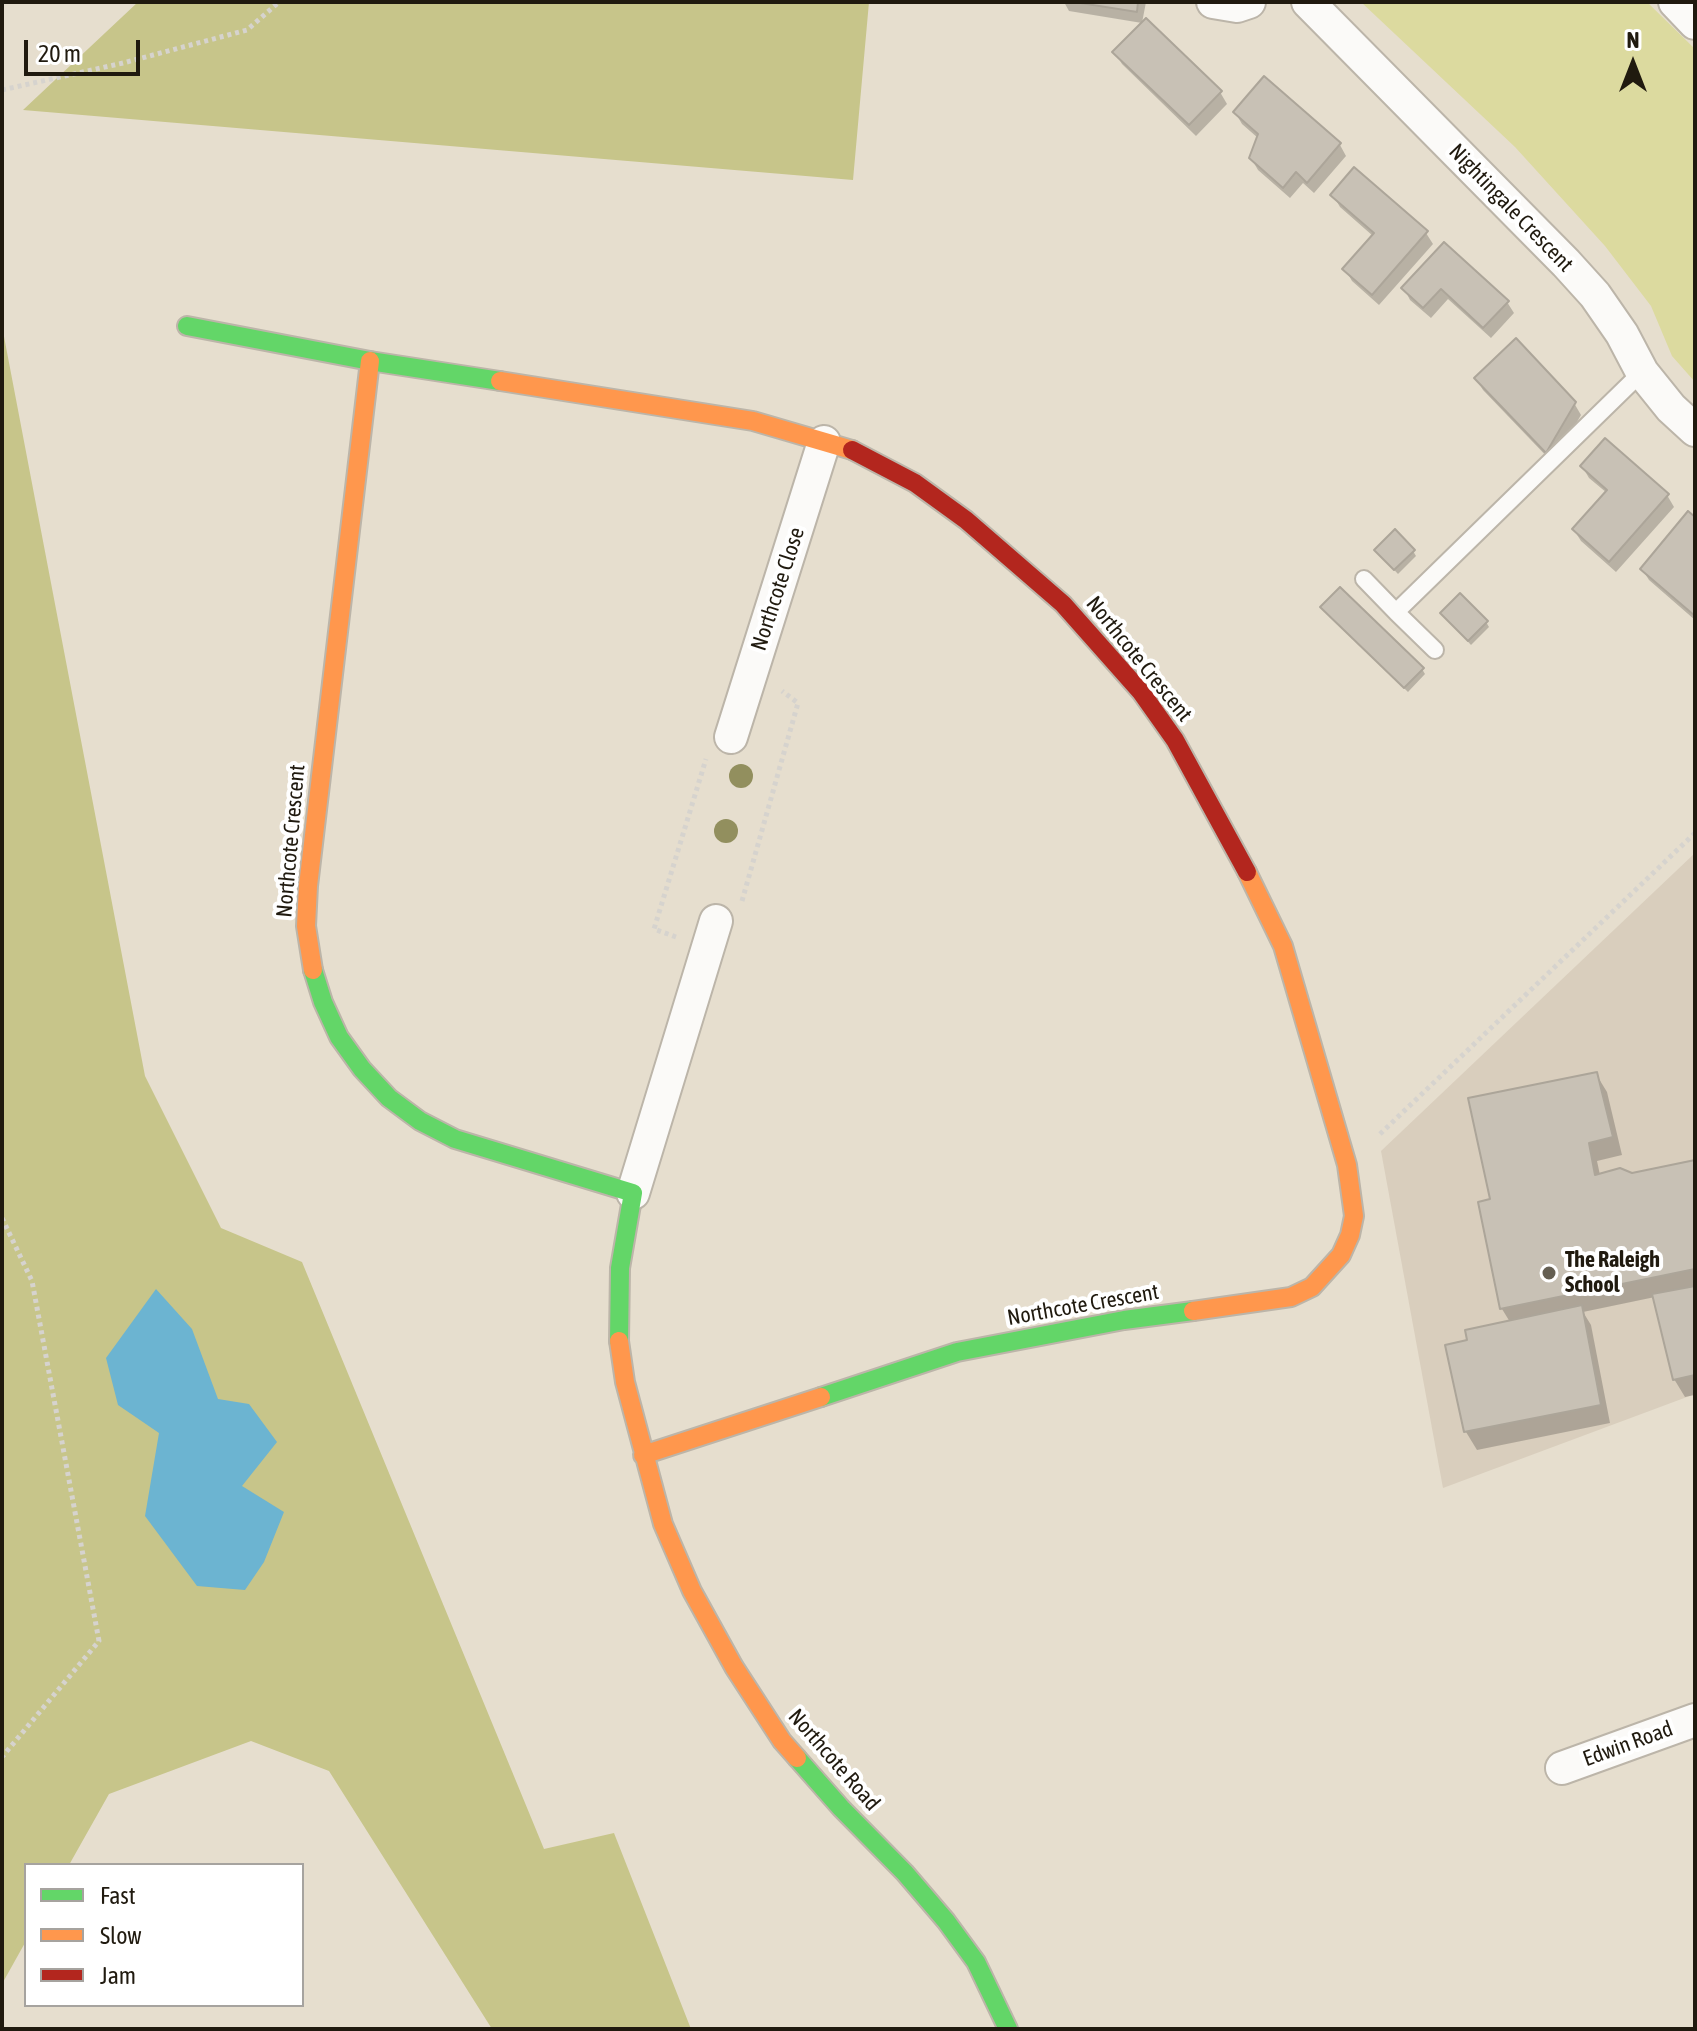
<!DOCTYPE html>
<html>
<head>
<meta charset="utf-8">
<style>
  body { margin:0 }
  #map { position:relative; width:1697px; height:2031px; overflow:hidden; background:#e6dece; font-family:"Asap Condensed",sans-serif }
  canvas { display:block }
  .frame { position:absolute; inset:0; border:4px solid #201a0f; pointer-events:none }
  .legend { position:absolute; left:24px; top:1863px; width:280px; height:144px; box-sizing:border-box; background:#fff; border:2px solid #a6a39f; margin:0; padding:10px 14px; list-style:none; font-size:24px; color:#201a0f }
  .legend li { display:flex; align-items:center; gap:16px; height:40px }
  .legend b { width:40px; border:2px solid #a6a39f }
  .north { position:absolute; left:1593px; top:24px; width:80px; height:80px; -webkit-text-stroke:6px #fff; paint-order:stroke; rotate:0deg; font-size:22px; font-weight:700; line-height:32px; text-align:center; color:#201a0f }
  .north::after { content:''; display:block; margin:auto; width:28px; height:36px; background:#201a0f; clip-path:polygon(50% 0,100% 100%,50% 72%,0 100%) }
  .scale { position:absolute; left:24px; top:40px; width:116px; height:36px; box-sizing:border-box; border:4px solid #201a0f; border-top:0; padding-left:10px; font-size:24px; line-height:28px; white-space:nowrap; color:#201a0f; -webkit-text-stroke:6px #fff; paint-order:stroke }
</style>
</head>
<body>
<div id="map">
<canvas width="1697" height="2031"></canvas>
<div class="frame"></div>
<ul class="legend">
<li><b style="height:10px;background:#63d668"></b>Fast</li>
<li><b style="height:10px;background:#ff974d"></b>Slow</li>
<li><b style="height:10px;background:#b3261e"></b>Jam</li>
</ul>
<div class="north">N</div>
<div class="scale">20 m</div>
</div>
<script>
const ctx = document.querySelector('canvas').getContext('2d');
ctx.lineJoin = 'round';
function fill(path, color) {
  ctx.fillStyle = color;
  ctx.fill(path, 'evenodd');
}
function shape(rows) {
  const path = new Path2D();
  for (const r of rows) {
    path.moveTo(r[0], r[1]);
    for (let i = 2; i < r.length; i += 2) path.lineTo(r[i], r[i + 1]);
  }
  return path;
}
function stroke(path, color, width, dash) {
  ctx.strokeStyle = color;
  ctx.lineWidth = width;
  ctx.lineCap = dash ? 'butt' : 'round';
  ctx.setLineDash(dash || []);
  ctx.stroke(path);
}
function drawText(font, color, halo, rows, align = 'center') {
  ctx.font = font + ' "Asap Condensed",sans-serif';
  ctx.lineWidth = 8;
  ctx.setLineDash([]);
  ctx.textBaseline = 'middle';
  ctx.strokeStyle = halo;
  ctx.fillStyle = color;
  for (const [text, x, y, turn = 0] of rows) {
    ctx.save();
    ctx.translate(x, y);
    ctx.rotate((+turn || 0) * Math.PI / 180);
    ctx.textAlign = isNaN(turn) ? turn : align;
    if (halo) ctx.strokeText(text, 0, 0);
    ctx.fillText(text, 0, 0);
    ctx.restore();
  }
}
fill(shape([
  [1695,853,1695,1394,1443,1488,1381,1151]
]), '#d9cebd');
fill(shape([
  [1361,2,1647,2,1695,49,1695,382,1672,356,1651,306,1605,246,1515,147]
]), '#dcda9f');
fill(shape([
  [138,2,869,2,853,180,23,110],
  [2,326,145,1076,221,1228,302,1262,544,1849,614,1833,691,2029,492,2029,329,1771,251,1741,109,1794,69,1865,26,1865,26,1941,2,1984]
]), '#c7c58a');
fill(shape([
  [156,1289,192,1329,218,1399,249,1404,277,1442,242,1486,284,1512,264,1562,245,1590,197,1586,145,1516,159,1433,118,1405,106,1358]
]), '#6cb4d1');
fill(shape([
  [1064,2,1146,2,1142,23,1069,11],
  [1115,52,1220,92,1227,104,1196,136,1122,64],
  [1264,79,1340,145,1346,156,1314,193,1303,183,1290,198,1258,170,1251,158,1258,138,1242,124,1235,112],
  [1333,195,1426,233,1433,244,1379,305,1352,281,1345,269,1373,236,1340,207],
  [1444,244,1507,302,1514,313,1491,338,1448,299,1431,318,1410,300,1404,288],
  [1476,378,1574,403,1581,415,1553,463,1483,390],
  [1582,466,1667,495,1674,507,1616,572,1581,541,1574,530,1607,493,1589,478],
  [1695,520,1695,620,1649,580,1642,569],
  [1413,551,1416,556,1398,574,1380,555],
  [1322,607,1422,669,1425,674,1408,692],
  [1442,614,1486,622,1489,627,1471,645],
  [1596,1074,1607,1092,1622,1155,1597,1161,1600,1175,1632,1175,1695,1162,1695,1395,1685,1397,1674,1379,1655,1297,1583,1312,1591,1325,1610,1423,1477,1450,1466,1432,1448,1347,1469,1342,1510,1322,1502,1309,1492,1200]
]), '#0003');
const building = shape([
  [1074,2,1138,2,1137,12,1074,2],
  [1146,18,1222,91,1189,125,1112,52,1146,18],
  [1264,76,1341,143,1307,183,1296,172,1283,188,1249,158,1258,134,1233,112,1264,76],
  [1354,167,1428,231,1372,295,1342,269,1374,233,1330,195,1354,167],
  [1444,242,1509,301,1483,328,1441,289,1423,308,1401,288,1444,242],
  [1516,338,1576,402,1546,453,1474,378,1516,338],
  [1605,438,1669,494,1609,562,1572,529,1607,490,1580,466,1605,438],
  [1688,511,1695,517,1695,616,1640,569,1688,511],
  [1395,529,1415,550,1394,570,1374,550,1395,529],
  [1340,587,1424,668,1404,688,1320,607,1340,587],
  [1460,593,1488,621,1468,641,1440,613,1460,593],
  [1597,1072,1613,1137,1589,1143,1595,1175,1620,1168,1632,1173,1695,1160,1695,1269,1500,1309,1478,1202,1490,1199,1468,1098,1597,1072],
  [1695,1286,1695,1375,1673,1380,1652,1294,1695,1286],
  [1582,1305,1601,1405,1464,1432,1445,1345,1467,1340,1465,1330,1582,1305]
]);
fill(building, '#c8c1b5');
stroke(building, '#aca599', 2);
const lane = shape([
  [1364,579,1396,612],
  [1435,650,1396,612,1642,372]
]);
const street = shape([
  [1213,2,1237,6,1249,2],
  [1308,2,1566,263,1595,295,1622,334,1642,372,1671,408,1695,430],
  [1675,2,1695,23],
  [731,737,824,442],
  [633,1193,716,921],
  [1562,1768,1695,1720]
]);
const fast = shape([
  [187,326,370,361,500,381],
  [313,970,323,1002,339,1037,362,1069,389,1098,420,1121,455,1139,633,1193,620,1268,619,1341],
  [821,1397,957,1352,1124,1320,1193,1311],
  [797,1758,841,1808,905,1873,946,1921,976,1962,1008,2029]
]);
const slow = shape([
  [500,381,753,421,852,450],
  [313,970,306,926,308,886,370,361],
  [1193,1311,1291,1297,1312,1287,1341,1255,1350,1235,1354,1216,1347,1165,1283,946,1247,872],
  [619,1341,625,1382,663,1524,692,1591,734,1667,782,1741,797,1758],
  [643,1455,821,1397]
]);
const jam = shape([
  [852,450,915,483,966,520,1063,604,1141,692,1175,740,1247,872]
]);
stroke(lane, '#bcb5a9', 20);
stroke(street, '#bcb5a9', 36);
stroke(fast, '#bcb5a9', 22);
stroke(slow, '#bcb5a9', 22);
stroke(jam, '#bcb5a9', 22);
stroke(shape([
  [2,90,123,63,247,30,279,2],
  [742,901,798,703,782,691],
  [676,937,654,929,706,759],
  [1380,1134,1695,833],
  [2,1218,32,1281,99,1641,2,1757]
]), '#d6d3ce', 5, [4, 4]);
stroke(lane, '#fbfaf8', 16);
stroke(street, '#fbfaf8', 32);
stroke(fast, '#63d668', 18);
stroke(slow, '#ff974d', 18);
stroke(jam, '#b3261e', 18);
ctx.fillStyle = '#928f5e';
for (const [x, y] of [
  [741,776],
  [726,831]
]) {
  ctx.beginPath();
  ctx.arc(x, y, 12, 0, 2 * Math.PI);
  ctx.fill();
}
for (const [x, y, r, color] of [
  [1549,1273,8,"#655f52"]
]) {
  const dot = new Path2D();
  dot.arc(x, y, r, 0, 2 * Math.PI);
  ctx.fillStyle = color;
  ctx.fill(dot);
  stroke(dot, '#fff', 3);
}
drawText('22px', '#201a0f', '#fff', [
  ["Nightingale Crescent",1511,208,46],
  ["Northcote Close",778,589,-72],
  ["Northcote Crescent",1139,659,51],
  ["Northcote Crescent",291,841,-85],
  ["Northcote Crescent",1083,1305,-10],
  ["Edwin Road",1628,1744,-20],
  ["Northcote Road",834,1760,49]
]);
drawText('bold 22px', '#201a0f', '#fff', [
  ["The Raleigh",1565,1260],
  ["School",1565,1285]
], 'left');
</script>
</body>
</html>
